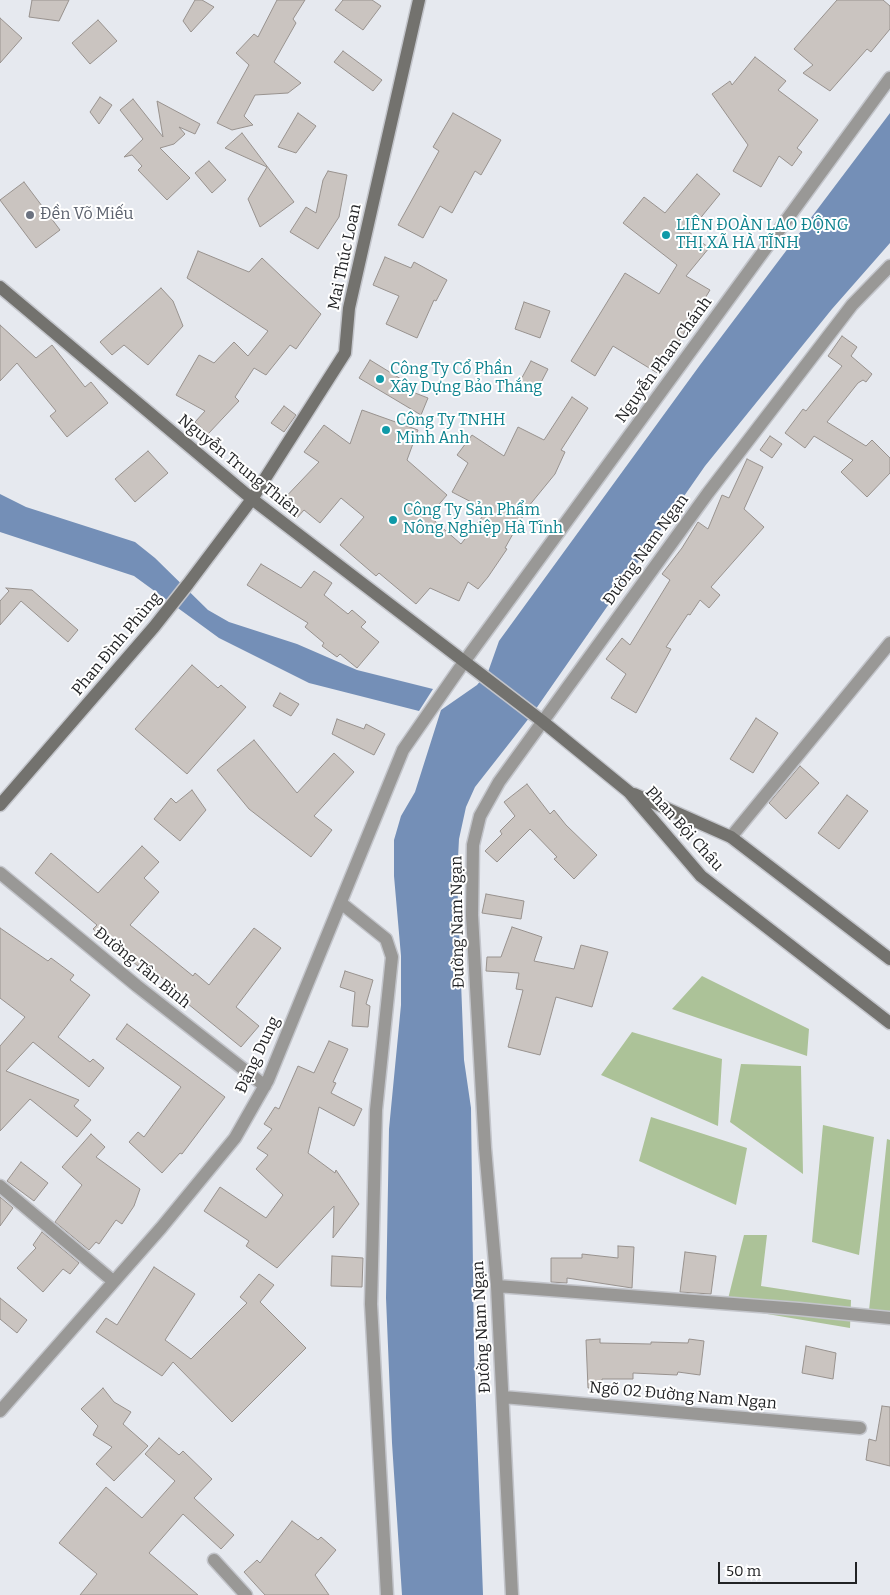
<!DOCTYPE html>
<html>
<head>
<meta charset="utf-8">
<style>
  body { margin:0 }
  #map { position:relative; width:890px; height:1595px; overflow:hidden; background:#e6e9ef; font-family:Bitter,serif }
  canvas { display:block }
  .scale { position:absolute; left:718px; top:1562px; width:139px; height:22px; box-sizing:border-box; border:2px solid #222325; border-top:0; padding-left:6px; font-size:15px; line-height:18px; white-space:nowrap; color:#222325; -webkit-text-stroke:4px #fff; paint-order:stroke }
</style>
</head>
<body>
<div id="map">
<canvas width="890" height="1595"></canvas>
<div class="scale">50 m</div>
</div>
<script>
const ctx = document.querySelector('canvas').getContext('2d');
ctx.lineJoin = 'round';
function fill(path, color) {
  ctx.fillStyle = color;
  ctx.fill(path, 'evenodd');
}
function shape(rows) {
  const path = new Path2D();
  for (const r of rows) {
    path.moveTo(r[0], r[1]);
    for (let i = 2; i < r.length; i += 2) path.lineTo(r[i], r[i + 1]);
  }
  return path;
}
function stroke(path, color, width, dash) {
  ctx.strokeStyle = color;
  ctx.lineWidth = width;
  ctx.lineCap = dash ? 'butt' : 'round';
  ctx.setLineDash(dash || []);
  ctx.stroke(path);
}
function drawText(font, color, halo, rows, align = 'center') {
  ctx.font = font + ' Bitter,serif';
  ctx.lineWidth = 4;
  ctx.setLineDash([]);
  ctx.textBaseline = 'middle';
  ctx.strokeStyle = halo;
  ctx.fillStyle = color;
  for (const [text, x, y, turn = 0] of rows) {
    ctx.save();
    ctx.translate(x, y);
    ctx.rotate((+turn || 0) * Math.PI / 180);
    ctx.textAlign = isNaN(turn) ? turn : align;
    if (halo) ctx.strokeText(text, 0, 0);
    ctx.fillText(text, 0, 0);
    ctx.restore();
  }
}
fill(shape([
  [702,976,809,1029,807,1056,672,1009],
  [632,1032,722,1059,718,1126,601,1075],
  [741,1064,801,1066,803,1174,730,1122],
  [651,1117,747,1148,736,1205,639,1161],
  [823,1125,874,1137,859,1255,812,1242],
  [887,1139,890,1140,890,1325,868,1320],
  [744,1235,767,1235,761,1286,851,1300,850,1328,726,1307]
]), '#acc298');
fill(shape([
  [890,113,890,243,832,309,705,466,533,713,475,787,466,807,459,839,457,877,464,1060,471,1108,474,1351,483,1595,402,1595,392,1443,386,1298,389,1129,401,1005,401,956,394,876,394,840,401,816,415,792,441,710,477,685,488,672,499,641,700,365],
  [0,494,26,507,135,542,155,558,208,610,229,622,297,644,357,670,433,689,419,711,309,683,219,638,134,576,0,532]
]), '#748fb7');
const building = shape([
  [32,0,69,0,59,21,29,17,32,0],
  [195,0,202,0,214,7,191,32,183,21,195,0],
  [277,0,305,0,293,19,296,23,274,62,301,83,288,93,255,95,244,116,253,125,232,130,217,123,249,65,236,53,254,34,258,37,277,0],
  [343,0,372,0,381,6,363,30,335,10,343,0],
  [837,0,883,0,890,6,890,29,871,52,867,49,830,91,803,73,813,65,794,49,837,0],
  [0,18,22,38,0,63,0,18],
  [98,20,117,41,90,64,72,43,98,20],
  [343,51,382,80,373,91,334,62,343,51],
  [755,57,786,81,778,90,818,120,797,148,802,152,792,166,779,156,761,187,733,171,748,145,712,94,730,81,732,85,755,57],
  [100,97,112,105,99,124,90,112,100,97],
  [133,99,163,137,157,101,200,124,195,134,179,127,185,134,174,144,160,148,190,178,167,200,138,170,142,166,132,155,124,157,143,139,120,110,133,99],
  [298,113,316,126,296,153,278,147,298,113],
  [453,113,501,140,481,175,475,171,452,213,440,206,423,238,398,225,439,151,433,147,453,113],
  [242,133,294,202,260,227,248,199,267,167,225,148,242,133],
  [209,161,226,180,212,193,195,173,209,161],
  [328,171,347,175,339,217,318,249,290,232,306,207,316,213,323,180,328,171],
  [697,174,720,194,689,232,709,248,686,276,710,290,659,374,613,346,595,376,571,361,625,273,659,294,677,265,623,223,644,197,665,213,697,174],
  [24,182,60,230,36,248,0,200,24,182],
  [198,251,249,272,262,258,321,314,296,349,290,345,266,375,254,368,235,397,239,401,208,434,195,422,205,411,176,395,199,355,214,363,234,342,248,356,268,331,187,278,198,251],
  [385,257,411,268,414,262,447,280,436,301,434,300,417,338,386,324,399,296,373,285,385,257],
  [161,288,173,301,183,326,148,365,124,345,112,355,100,342,161,288],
  [524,302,550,311,540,338,515,329,524,302],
  [0,325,36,358,52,345,85,387,91,382,108,403,67,437,50,416,56,411,17,363,0,381,0,325],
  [842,336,857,347,851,356,872,374,866,382,863,380,858,383,827,422,866,446,872,440,890,458,890,473,867,497,841,472,853,460,814,436,805,448,785,433,803,409,806,411,842,366,828,356,842,336],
  [370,360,401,379,397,386,428,398,421,415,359,378,370,360],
  [531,361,548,369,535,394,518,385,531,361],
  [572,397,588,408,561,450,565,452,555,474,528,507,505,548,507,549,488,577,478,589,468,582,459,601,430,588,416,604,379,573,376,576,340,545,364,517,341,498,320,523,304,510,296,519,279,504,319,462,304,452,324,425,350,444,362,410,418,430,407,460,447,495,429,516,461,544,486,512,478,508,479,506,452,492,468,463,457,455,472,435,504,456,518,427,544,440,572,397],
  [284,406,296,415,284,432,271,423,284,406],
  [770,436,782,444,772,458,760,450,770,436],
  [148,451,168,473,135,502,115,479,148,451],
  [747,459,763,467,744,509,764,527,711,587,720,595,709,608,700,600,690,615,688,614,666,647,671,649,636,713,611,698,626,674,606,659,622,638,630,645,670,580,662,574,682,548,698,522,708,529,722,495,729,498,747,459],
  [261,564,301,588,314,571,332,583,324,595,348,614,352,610,366,622,361,627,379,642,357,668,340,654,337,657,322,646,324,643,305,627,308,623,247,585,261,564],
  [6,588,32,590,78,630,68,642,21,601,0,625,0,601,9,591,6,588],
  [192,665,218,688,221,685,246,707,187,774,135,729,192,665],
  [280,693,299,704,291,716,273,706,280,693],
  [756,718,778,733,753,773,730,759,756,718],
  [337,719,364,729,366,724,385,734,374,755,332,734,337,719],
  [254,740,297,793,334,753,354,772,314,816,332,830,311,857,249,809,217,770,254,740],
  [800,766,819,783,786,819,769,803,800,766],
  [527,784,550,814,554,810,566,825,597,855,574,879,554,859,557,857,530,829,497,862,485,851,502,834,500,831,515,816,504,802,527,784],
  [192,790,206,810,180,841,154,819,171,798,176,803,192,790],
  [847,795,868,811,839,849,818,833,847,795],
  [142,846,159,862,144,878,159,892,130,925,193,976,195,973,209,985,254,928,281,948,236,1007,259,1026,241,1047,177,995,179,992,142,961,138,966,93,929,97,925,35,873,51,853,98,893,142,846],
  [486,894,524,901,521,919,482,913,486,894],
  [512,927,542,937,534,961,574,969,581,945,608,952,592,1007,556,997,540,1055,508,1047,523,990,516,989,519,973,486,971,487,957,501,957,512,927],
  [0,928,48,961,51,958,74,975,70,980,90,995,58,1037,90,1062,93,1059,104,1068,89,1087,33,1042,6,1071,79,1100,74,1106,91,1120,77,1137,30,1099,0,1131,0,1046,25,1017,0,998,0,928],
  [345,971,373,980,366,1004,370,1006,368,1027,352,1026,355,992,340,987,345,971],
  [127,1024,225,1097,182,1154,180,1153,162,1173,129,1142,138,1132,144,1137,181,1087,116,1039,127,1024],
  [329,1041,348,1049,333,1082,336,1083,331,1093,362,1109,354,1126,319,1107,308,1153,335,1173,336,1170,359,1204,333,1238,334,1206,277,1268,246,1246,249,1241,204,1211,220,1187,266,1218,283,1195,256,1169,268,1155,257,1148,272,1129,264,1124,275,1107,279,1109,298,1066,314,1073,329,1041],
  [91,1134,105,1147,96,1157,140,1189,134,1206,122,1224,116,1220,99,1244,96,1242,89,1250,55,1222,82,1185,62,1167,91,1134],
  [21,1162,48,1183,34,1201,7,1181,21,1162],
  [0,1197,13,1208,0,1226,0,1197],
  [42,1232,79,1263,70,1274,63,1269,43,1292,17,1268,36,1248,33,1245,42,1232],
  [618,1246,634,1247,632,1288,567,1278,567,1283,551,1282,551,1258,582,1258,582,1254,618,1258,618,1246],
  [685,1252,716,1256,711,1294,680,1292,685,1252],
  [332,1256,363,1258,362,1287,331,1286,332,1256],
  [154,1267,195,1294,165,1340,191,1359,247,1303,240,1297,259,1274,274,1285,260,1302,306,1348,232,1422,173,1362,162,1376,96,1332,106,1318,117,1325,154,1267],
  [0,1298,27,1320,17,1333,0,1319,0,1298],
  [600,1339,600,1343,651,1344,651,1342,688,1343,689,1339,704,1341,700,1375,678,1372,677,1375,633,1373,633,1379,602,1379,602,1387,588,1388,586,1340,600,1339],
  [806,1346,836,1353,833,1379,802,1373,806,1346],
  [103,1388,114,1402,131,1412,123,1424,148,1446,114,1481,96,1464,112,1447,93,1435,98,1426,81,1409,103,1388],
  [882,1406,890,1407,890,1466,866,1460,869,1439,876,1441,882,1406],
  [159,1438,179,1455,183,1451,212,1479,194,1498,234,1535,221,1549,183,1514,149,1553,198,1595,80,1595,97,1574,59,1543,106,1487,142,1518,175,1481,145,1454,159,1438],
  [292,1521,318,1540,321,1537,336,1550,315,1575,329,1595,265,1595,244,1572,257,1560,260,1563,292,1521]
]);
fill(building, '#cac4c0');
stroke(building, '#98928e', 1);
const street = shape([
  [731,837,890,643],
  [0,873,137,986,265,1086],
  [341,903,386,939,392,957,376,1110,371,1304,387,1595],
  [0,1186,113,1281],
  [497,1286,799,1309,890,1318],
  [503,1397,860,1428],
  [0,1411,161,1228,235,1138,268,1080,403,750,464,662,890,78],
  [214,1560,246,1595],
  [512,1595,497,1286,485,1148,472,915,473,845,480,816,499,782,708,493,852,305,890,266]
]);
const secondary = shape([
  [0,287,252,499,542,721,629,792,701,876,890,1023],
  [634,794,731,837,890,959],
  [0,805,154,627,188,584,252,499,345,353,349,308,419,0]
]);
stroke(street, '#c3c5cb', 15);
stroke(secondary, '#c3c5cb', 15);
stroke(street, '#999896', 12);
stroke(secondary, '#73726e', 12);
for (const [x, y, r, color] of [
  [30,215,5,"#6b7280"],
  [666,235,5,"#0f9aa8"],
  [380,379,5,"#0f9aa8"],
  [386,430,5,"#0f9aa8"],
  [393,520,5,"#0f9aa8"]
]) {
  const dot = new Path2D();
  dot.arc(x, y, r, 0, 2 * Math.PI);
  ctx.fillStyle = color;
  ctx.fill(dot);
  stroke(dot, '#fff', 2);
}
drawText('16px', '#5b616d', '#fff', [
  ["Đền Võ Miếu",40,215]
], 'left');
drawText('16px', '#0d838f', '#fff', [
  ["LIÊN ĐOÀN LAO ĐỘNG",676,226],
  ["THỊ XÃ HÀ TĨNH",676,244],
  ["Công Ty Cổ Phần",390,370],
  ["Xây Dựng Bảo Thắng",390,388],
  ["Công Ty TNHH",396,421],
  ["Minh Anh",396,439],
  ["Công Ty Sản Phẩm",403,511],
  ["Nông Nghiệp Hà Tĩnh",403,529]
], 'left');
drawText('16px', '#222325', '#fff', [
  ["Mai Thúc Loan",345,257,-78],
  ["Nguyễn Phan Chánh",664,360,-54],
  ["Nguyễn Trung Thiên",239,466,39],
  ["Đường Nam Ngạn",646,550,-54],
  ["Phan Đình Phùng",117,644,-50],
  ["Phan Bội Châu",684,829,48],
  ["Đường Nam Ngạn",458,922,-91],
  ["Đường Tân Bình",142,968,39],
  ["Đặng Dung",258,1055,-65],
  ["Đường Nam Ngạn",482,1327,-93],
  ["Ngõ 02 Đường Nam Ngạn",683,1396,5]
]);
</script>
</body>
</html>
